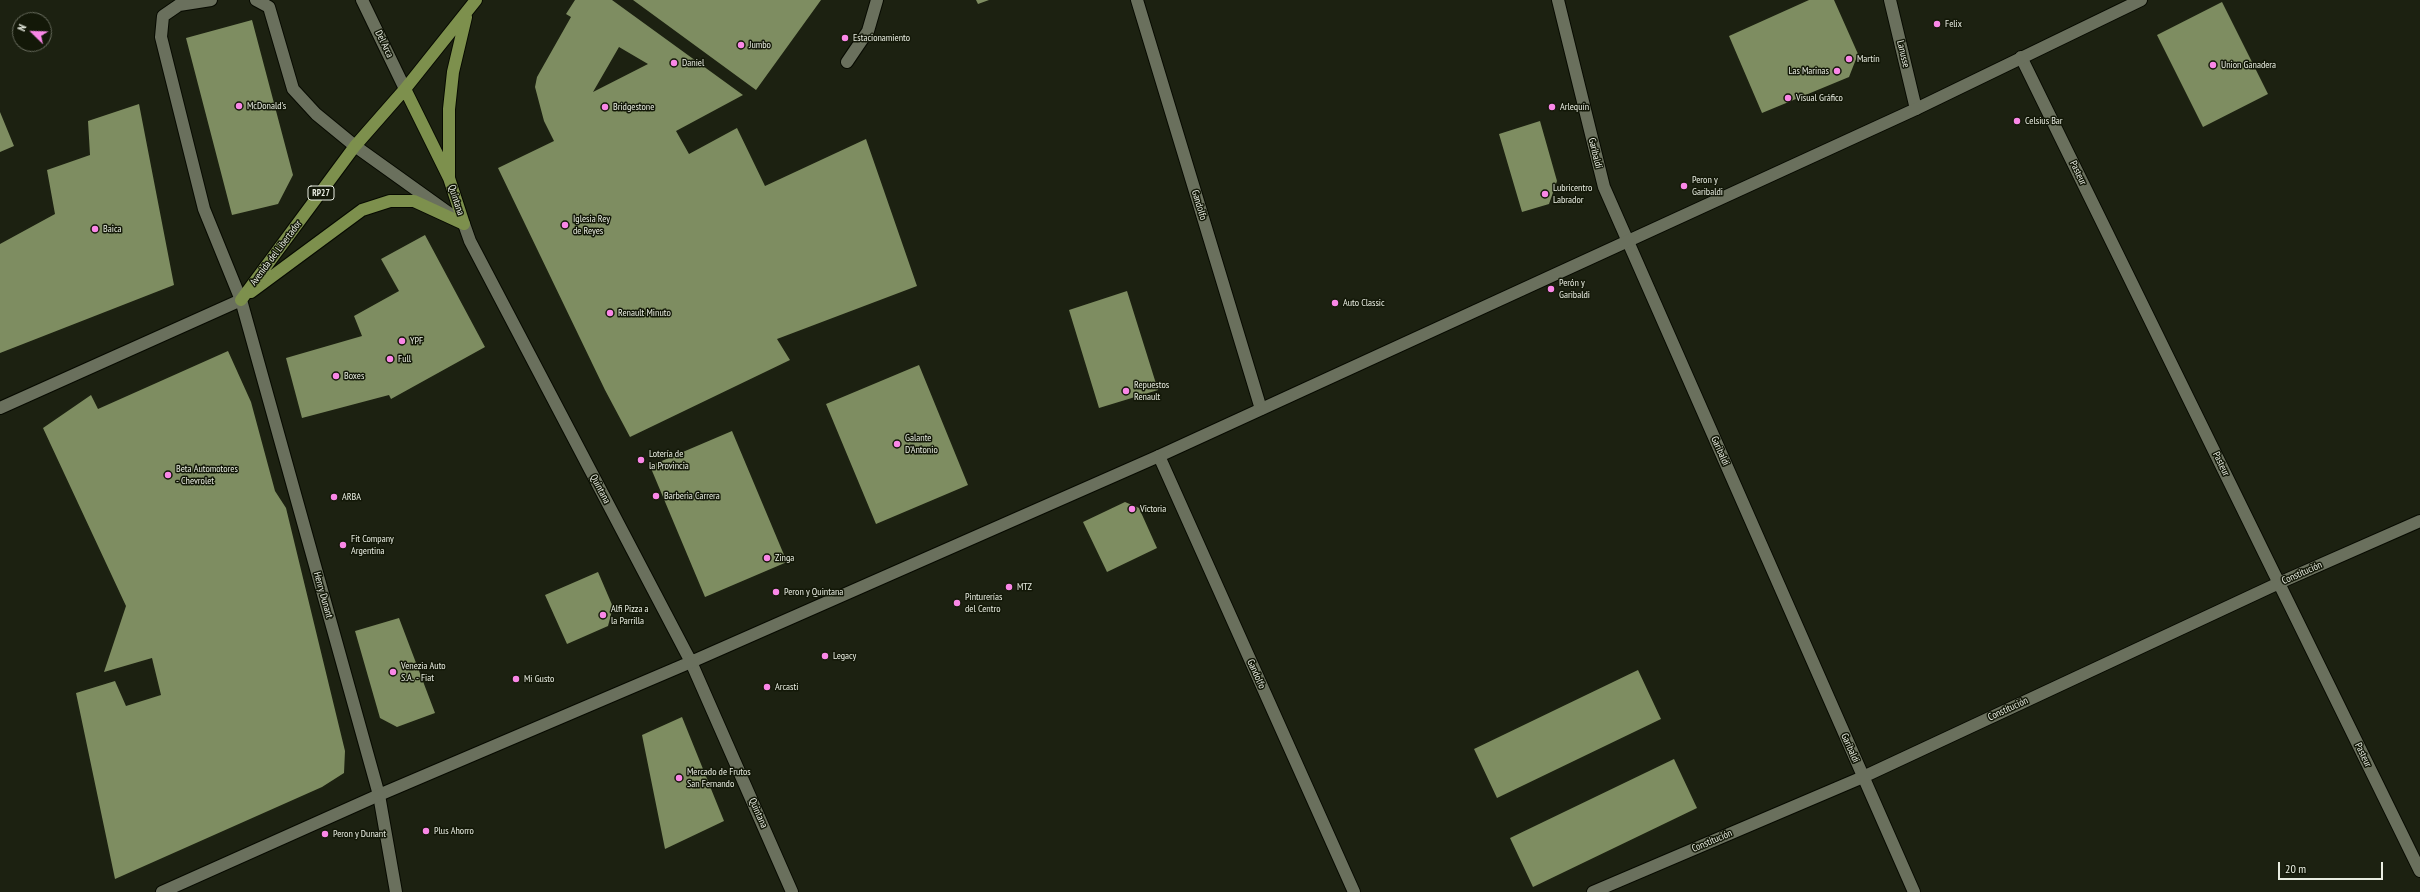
<!DOCTYPE html>
<html>
<head>
<meta charset="utf-8">
<style>
  body { margin:0 }
  #map { position:relative; width:2420px; height:892px; overflow:hidden; background:#1c2111; font-family:"PT Sans Narrow",sans-serif }
  canvas { display:block }
  .north { position:absolute; left:12px; top:12px; width:40px; height:40px; box-sizing:border-box; background:#131808; border:1px solid #696d5f; border-radius:50%; rotate:293deg; font-size:11px; font-weight:700; line-height:16px; text-align:center; color:#e9ede2 }
  .north::after { content:''; display:block; margin:auto; width:14px; height:18px; background:#fa87e7; clip-path:polygon(50% 0,100% 100%,50% 72%,0 100%) }
  .scale { position:absolute; left:2278px; top:862px; width:105px; height:18px; box-sizing:border-box; border:2px solid #e9ede2; border-top:0; padding-left:5px; font-size:12px; line-height:14px; white-space:nowrap; color:#e9ede2; -webkit-text-stroke:3px #131808; paint-order:stroke }
</style>
</head>
<body>
<div id="map">
<canvas width="2420" height="892"></canvas>
<div class="north">N</div>
<div class="scale">20 m</div>
</div>
<script>
const ctx = document.querySelector('canvas').getContext('2d');
ctx.lineJoin = 'round';
function fill(path, color) {
  ctx.fillStyle = color;
  ctx.fill(path, 'evenodd');
}
function shape(rows) {
  const path = new Path2D();
  for (const r of rows) {
    path.moveTo(r[0], r[1]);
    for (let i = 2; i < r.length; i += 2) path.lineTo(r[i], r[i + 1]);
  }
  return path;
}
function stroke(path, color, width, dash) {
  ctx.strokeStyle = color;
  ctx.lineWidth = width;
  ctx.lineCap = dash ? 'butt' : 'round';
  ctx.setLineDash(dash || []);
  ctx.stroke(path);
}
function drawText(font, color, halo, rows, align = 'center') {
  ctx.font = font + ' "PT Sans Narrow",sans-serif';
  ctx.lineWidth = 3;
  ctx.setLineDash([]);
  ctx.textBaseline = 'middle';
  ctx.strokeStyle = halo;
  ctx.fillStyle = color;
  for (const [text, x, y, turn = 0] of rows) {
    ctx.save();
    ctx.translate(x, y);
    ctx.rotate((+turn || 0) * Math.PI / 180);
    ctx.textAlign = isNaN(turn) ? turn : align;
    if (halo) ctx.strokeText(text, 0, 0);
    ctx.fillText(text, 0, 0);
    ctx.restore();
  }
}
fill(shape([
  [575,0,612,0,743,95,676,131,689,154,737,128,765,186,866,139,917,286,777,339,790,360,630,437,605,390,498,168,554,141,544,121,535,87,537,77,571,17,566,14],
  [619,47,648,64,593,92],
  [633,0,821,0,756,90],
  [976,0,989,0,978,4],
  [1809,0,1834,0,1858,54,1849,77,1762,113,1729,36],
  [2222,2,2268,94,2203,127,2157,35],
  [252,20,293,175,278,204,232,215,186,38],
  [139,104,174,285,0,353,0,244,55,214,47,170,90,155,88,121],
  [0,112,14,146,0,152],
  [1540,121,1557,181,1549,204,1522,212,1499,134],
  [425,235,485,347,391,399,389,395,302,418,286,358,362,336,354,316,399,291,381,259],
  [1127,291,1158,390,1099,408,1069,310],
  [228,351,251,402,275,491,286,508,345,751,344,773,322,787,115,879,76,693,115,681,126,706,161,695,152,658,104,672,126,606,43,428,91,395,98,409],
  [919,365,968,485,876,524,826,404],
  [732,431,787,562,705,597,650,466],
  [1125,502,1139,508,1157,548,1107,572,1083,522],
  [598,572,613,607,608,626,567,644,545,595],
  [399,618,435,713,397,727,380,718,355,631],
  [1638,670,1661,719,1497,798,1474,749],
  [682,717,724,821,665,849,642,735],
  [1674,759,1697,808,1533,887,1510,838]
]), '#7e8d61');
const service = shape([
  [211,0,179,5,163,16,161,37,204,209,241,300],
  [256,0,269,7,293,89,316,114,355,146,450,214],
  [847,62,868,31,877,0]
]);
const minor = shape([
  [1137,0,1261,409],
  [1558,0,1604,187,1914,892],
  [1890,0,1916,109],
  [2021,57,2420,871],
  [1159,456,1354,892],
  [1593,892,1863,777,2279,583,2420,521]
]);
const tertiary = shape([
  [362,0,405,89],
  [241,300,379,795,396,892],
  [691,662,792,892]
]);
const secondary = shape([
  [464,224,470,241,691,662],
  [0,408,241,300],
  [162,892,379,795,691,662,1159,456,1916,109,2141,0]
]);
const primary = shape([
  [405,89,449,178,464,224],
  [449,178,449,109,453,72,466,17],
  [251,292,362,210,390,201,414,201,464,224],
  [241,300,355,146,405,89,476,0]
]);
stroke(service, '#070a01', 14);
stroke(minor, '#070a01', 14);
stroke(tertiary, '#070a01', 14);
stroke(secondary, '#070a01', 14);
stroke(primary, '#070a01', 14);
stroke(service, '#6a705d', 12);
stroke(minor, '#6a705d', 12);
stroke(tertiary, '#6a705d', 12);
stroke(secondary, '#6a705d', 12);
stroke(primary, '#7d904d', 12);
for (const [x, y, r, color] of [
  [1937,24,4,"#fa87e7"],
  [845,38,4,"#fa87e7"],
  [741,45,4,"#fa87e7"],
  [1849,59,4,"#fa87e7"],
  [674,63,4,"#fa87e7"],
  [2213,65,4,"#fa87e7"],
  [1837,71,4,"#fa87e7"],
  [1788,98,4,"#fa87e7"],
  [239,106,4,"#fa87e7"],
  [605,107,4,"#fa87e7"],
  [1552,107,4,"#fa87e7"],
  [2017,121,4,"#fa87e7"],
  [1684,186,4,"#fa87e7"],
  [1545,194,4,"#fa87e7"],
  [565,225,4,"#fa87e7"],
  [95,229,4,"#fa87e7"],
  [1551,289,4,"#fa87e7"],
  [1335,303,4,"#fa87e7"],
  [610,313,4,"#fa87e7"],
  [402,341,4,"#fa87e7"],
  [390,359,4,"#fa87e7"],
  [336,376,4,"#fa87e7"],
  [1126,391,4,"#fa87e7"],
  [897,444,4,"#fa87e7"],
  [641,460,4,"#fa87e7"],
  [168,475,4,"#fa87e7"],
  [656,496,4,"#fa87e7"],
  [334,497,4,"#fa87e7"],
  [1132,509,4,"#fa87e7"],
  [343,545,4,"#fa87e7"],
  [767,558,4,"#fa87e7"],
  [1009,587,4,"#fa87e7"],
  [776,592,4,"#fa87e7"],
  [957,603,4,"#fa87e7"],
  [603,615,4,"#fa87e7"],
  [825,656,4,"#fa87e7"],
  [393,672,4,"#fa87e7"],
  [516,679,4,"#fa87e7"],
  [767,687,4,"#fa87e7"],
  [679,778,4,"#fa87e7"],
  [426,831,4,"#fa87e7"],
  [325,834,4,"#fa87e7"]
]) {
  const dot = new Path2D();
  dot.arc(x, y, r, 0, 2 * Math.PI);
  ctx.fillStyle = color;
  ctx.fill(dot);
  stroke(dot, '#131808', 1.5);
}
for (const [x, y, w] of [
  [321,193,26]
]) {
  const box = new Path2D();
  box.roundRect(x - w / 2, y - 7, w, 14, 3);
  ctx.fillStyle = '#131808';
  ctx.fill(box);
  stroke(box, '#e9ede2', 1);
}
drawText('bold 9px', '#e9ede2', null, [
  ["RP27",321,193]
]);
drawText('10px', '#e9ede2', '#131808', [
  ["Felix",1945,24],
  ["Estacionamiento",853,38],
  ["Jumbo",749,45],
  ["Martín",1857,59],
  ["Daniel",682,63],
  ["Union Ganadera",2221,65],
  ["Las Marinas",1829,71,"right"],
  ["Visual Gráfico",1796,98],
  ["McDonald's",247,106],
  ["Bridgestone",613,107],
  ["Arlequín",1560,107],
  ["Celsius Bar",2025,121],
  ["Peron y",1692,180],
  ["Garibaldi",1692,192],
  ["Lubricentro",1553,188],
  ["Labrador",1553,200],
  ["Iglesia Rey",573,219],
  ["de Reyes",573,231],
  ["Baica",103,229],
  ["Perón y",1559,283],
  ["Garibaldi",1559,295],
  ["Auto Classic",1343,303],
  ["Renault Minuto",618,313],
  ["YPF",410,341],
  ["Full",398,359],
  ["Boxes",344,376],
  ["Repuestos",1134,385],
  ["Renault",1134,397],
  ["Galante",905,438],
  ["D'Antonio",905,450],
  ["Lotería de",649,454],
  ["la Provincia",649,466],
  ["Beta Automotores",176,469],
  ["- Chevrolet",176,481],
  ["Barberìa Carrera",664,496],
  ["ARBA",342,497],
  ["Victoria",1140,509],
  ["Fit Company",351,539],
  ["Argentina",351,551],
  ["Zinga",775,558],
  ["MTZ",1017,587],
  ["Peron y Quintana",784,592],
  ["Pinturerías",965,597],
  ["del Centro",965,609],
  ["Alfi Pizza a",611,609],
  ["la Parrilla",611,621],
  ["Legacy",833,656],
  ["Venezia Auto",401,666],
  ["S.A. - Fiat",401,678],
  ["Mi Gusto",524,679],
  ["Arcasti",775,687],
  ["Mercado de Frutos",687,772],
  ["San Fernando",687,784],
  ["Plus Ahorro",434,831],
  ["Peron y Dunant",333,834]
], 'left');
drawText('10px', '#e9ede2', '#131808', [
  ["Del Arca",384,44,64],
  ["Lanusse",1903,54,77],
  ["Garibaldi",1595,153,76],
  ["Pasteur",2078,173,64],
  ["Quintana",456,200,72],
  ["Gandolfo",1199,205,73],
  ["Avenida del Libertador",276,253,-53],
  ["Garibaldi",1720,451,66],
  ["Pasteur",2221,464,64],
  ["Quintana",600,489,62],
  ["Constitución",2302,573,-24],
  ["Henry Dunant",323,595,74],
  ["Gandolfo",1256,674,66],
  ["Constitución",2008,709,-25],
  ["Garibaldi",1850,748,66],
  ["Pasteur",2363,755,64],
  ["Quintana",758,813,66],
  ["Constitución",1712,841,-23]
]);
</script>
</body>
</html>
